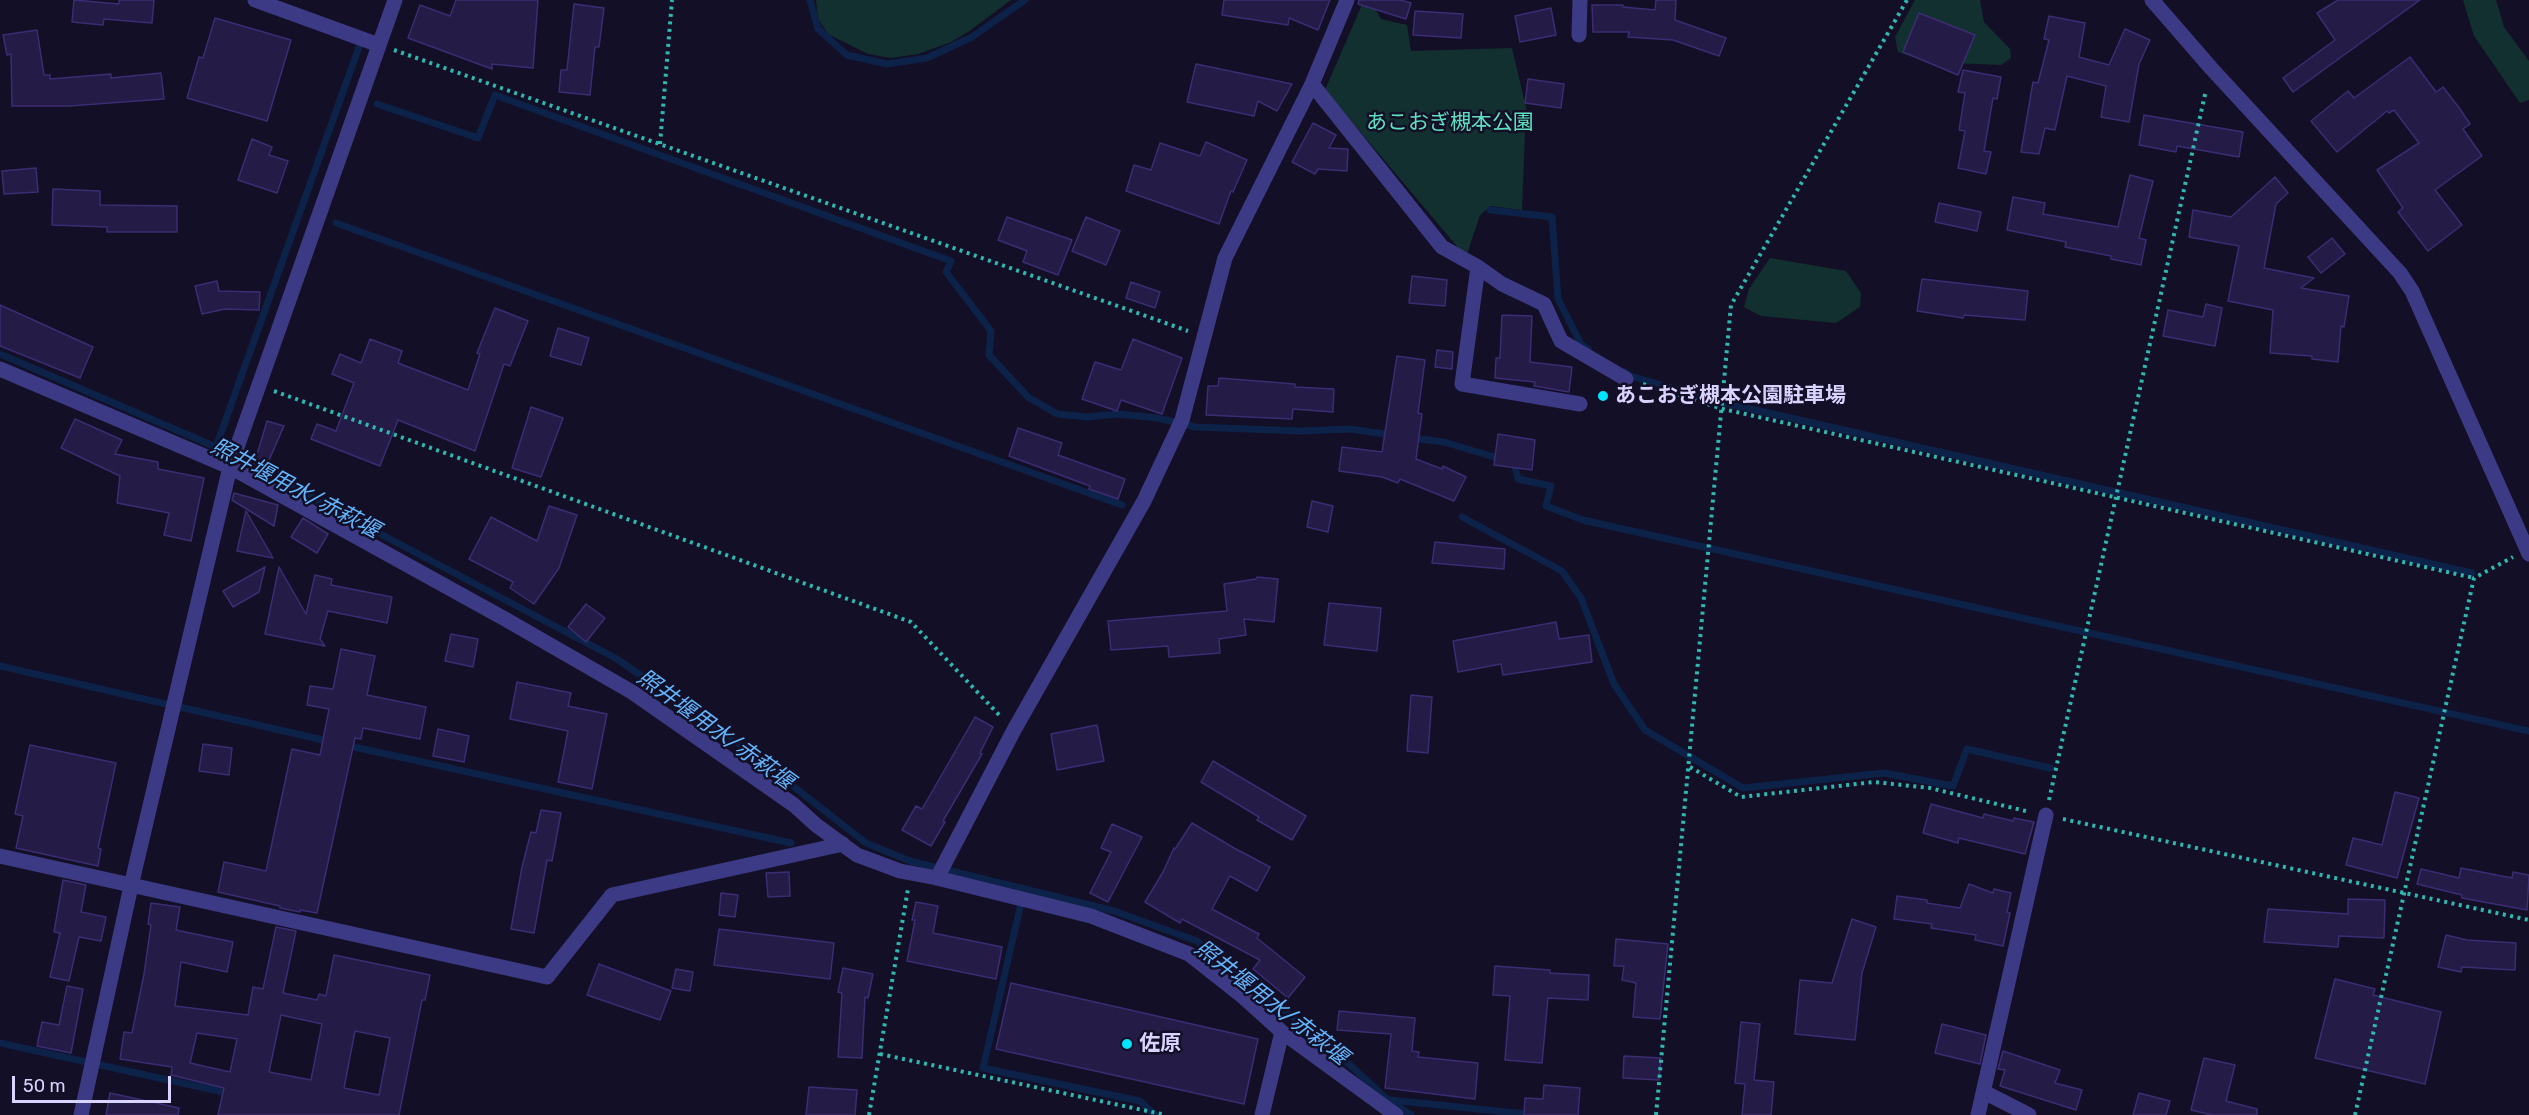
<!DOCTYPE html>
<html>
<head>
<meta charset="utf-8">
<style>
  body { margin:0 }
  #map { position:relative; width:2529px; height:1115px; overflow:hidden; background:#130f26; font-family:Rubik,sans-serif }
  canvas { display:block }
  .scale { position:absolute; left:12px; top:1076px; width:159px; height:27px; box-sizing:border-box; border:3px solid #d9d4ff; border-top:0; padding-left:8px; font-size:18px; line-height:21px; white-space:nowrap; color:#d9d4ff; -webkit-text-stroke:4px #130f26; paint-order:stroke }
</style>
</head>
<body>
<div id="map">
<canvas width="2529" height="1115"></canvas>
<div class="scale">50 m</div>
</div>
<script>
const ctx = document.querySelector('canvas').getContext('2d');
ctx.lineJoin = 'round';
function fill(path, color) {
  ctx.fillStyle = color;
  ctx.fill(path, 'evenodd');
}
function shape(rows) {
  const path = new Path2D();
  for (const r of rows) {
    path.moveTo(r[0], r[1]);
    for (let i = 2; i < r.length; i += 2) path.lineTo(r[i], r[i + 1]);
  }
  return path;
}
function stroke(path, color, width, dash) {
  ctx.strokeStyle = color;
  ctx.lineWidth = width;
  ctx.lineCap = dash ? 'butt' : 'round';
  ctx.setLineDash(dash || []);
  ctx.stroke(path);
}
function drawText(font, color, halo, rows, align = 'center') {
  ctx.font = font + ' Rubik,"Noto Sans JP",sans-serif';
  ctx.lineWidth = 5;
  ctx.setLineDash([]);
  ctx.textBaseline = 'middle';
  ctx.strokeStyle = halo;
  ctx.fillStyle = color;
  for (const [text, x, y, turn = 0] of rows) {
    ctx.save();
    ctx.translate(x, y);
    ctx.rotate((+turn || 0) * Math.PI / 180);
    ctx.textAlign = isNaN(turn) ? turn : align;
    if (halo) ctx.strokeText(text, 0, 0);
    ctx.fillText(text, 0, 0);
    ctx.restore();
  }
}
fill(shape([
  [816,0,1011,0,968,32,951,42,918,54,891,58,868,54,828,34,818,19],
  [1364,0,1370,0,1381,19,1407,25,1411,51,1512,48,1526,107,1522,210,1491,206,1480,215,1466,257,1325,90],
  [1915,0,1980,0,1984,22,2010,49,2011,58,2001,65,1928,62,1898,52,1895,37],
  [2463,0,2496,0,2504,27,2529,61,2529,100,2520,103,2474,36],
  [1770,258,1846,271,1861,293,1860,307,1836,323,1761,316,1744,307,1749,289]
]), '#12302f');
stroke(shape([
  [810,0,818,29,847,55,887,64,927,58,972,37,1025,0],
  [377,104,478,138,495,95,951,261,946,272,991,331,989,355,1028,397,1057,414,1087,417,1118,414,1158,418,1195,427,1300,431,1350,429,1392,435],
  [1490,210,1552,217,1558,299,1581,344,1588,349],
  [336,223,1122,505],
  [0,354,216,447,617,659,725,733,866,843,910,861,1114,911,1197,941,1324,1041,1388,1100,1411,1115],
  [1625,372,1631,376,1716,401,2472,573],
  [1412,438,1444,442,1514,463,1518,479,1551,486,1546,506,1583,520,2529,731],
  [216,447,359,47],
  [1462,517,1562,571,1581,598,1614,684,1645,730,1743,788,1884,773,1953,786,1967,749,2050,768],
  [0,666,332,742],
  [345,745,791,843],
  [1022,899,983,1068,1140,1101,1155,1115],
  [0,1043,232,1094],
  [1390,1100,1536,1115]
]), '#0c2248', 7);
const building = shape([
  [74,0,119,4,119,0,154,0,152,23,104,19,103,25,72,22,74,0],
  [456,0,538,0,533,68,492,64,492,69,408,38,420,5,450,16,456,0],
  [1224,0,1330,0,1318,30,1289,18,1288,25,1222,15,1224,0],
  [1359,0,1400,0,1411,3,1406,19,1358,4,1359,0],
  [1656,0,1676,0,1675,20,1726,38,1719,56,1673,40,1628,37,1629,32,1593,32,1592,5,1623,5,1623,7,1655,10,1656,0],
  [2338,0,2420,0,2293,92,2283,78,2335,40,2317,13,2338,0],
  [574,4,604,8,599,47,595,47,590,95,559,92,561,70,567,70,574,4],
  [1551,8,1556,35,1520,42,1515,16,1551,8],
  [1415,11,1463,14,1461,38,1413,35,1415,11],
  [1919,13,1975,35,1958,75,1903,52,1919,13],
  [2049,16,2085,23,2079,57,2109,65,2125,29,2150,40,2139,64,2129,122,2101,117,2106,86,2067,76,2055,130,2045,128,2039,154,2021,152,2033,82,2038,83,2049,40,2044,39,2049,16],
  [215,18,291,40,267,121,187,98,199,57,203,58,215,18],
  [37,30,44,75,50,75,50,79,111,74,111,78,161,73,164,99,69,106,12,106,11,54,7,55,3,35,37,30],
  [2410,57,2436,92,2443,87,2460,109,2470,124,2463,129,2482,156,2435,190,2462,225,2428,251,2398,212,2403,208,2377,170,2419,143,2394,110,2389,113,2387,111,2337,152,2311,121,2348,91,2354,98,2410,57],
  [1196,64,1292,84,1277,111,1258,101,1254,116,1187,102,1196,64],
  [1963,70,2001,77,1997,99,1993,98,1984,151,1991,152,1986,174,1958,168,1965,131,1959,130,1965,93,1958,92,1963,70],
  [1528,79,1564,84,1561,108,1525,103,1528,79],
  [2144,115,2243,132,2239,157,2177,146,2176,152,2139,145,2144,115],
  [1313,123,1336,135,1329,148,1348,149,1347,171,1318,169,1315,174,1292,162,1313,123],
  [252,139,272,147,269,155,288,161,277,193,238,180,252,139],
  [1206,142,1247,160,1233,192,1231,191,1219,224,1126,191,1134,165,1151,170,1160,143,1200,156,1206,142],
  [36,168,38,192,4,194,2,171,36,168],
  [2130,175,2153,181,2139,238,2146,240,2141,265,2111,259,2111,256,2065,247,2066,242,2007,230,2013,197,2045,203,2043,214,2118,227,2130,175],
  [2275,177,2288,193,2276,204,2264,268,2314,278,2301,288,2349,296,2344,327,2341,326,2338,362,2312,359,2312,356,2270,353,2273,310,2228,301,2239,246,2189,237,2193,210,2231,217,2275,177],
  [53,189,100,191,100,205,177,206,177,232,107,232,107,227,52,225,53,189],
  [1939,203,1981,212,1977,231,1935,222,1939,203],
  [1007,217,1072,240,1058,275,1023,262,1027,251,998,240,1007,217],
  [1086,217,1120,231,1106,265,1072,251,1086,217],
  [2332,238,2345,254,2321,273,2308,257,2332,238],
  [1412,276,1447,280,1445,306,1409,303,1412,276],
  [1922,279,2028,291,2025,320,1964,315,1963,318,1917,311,1922,279],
  [217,281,219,291,260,292,259,310,225,309,202,314,195,286,217,281],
  [1131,282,1160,292,1155,308,1126,298,1131,282],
  [2206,304,2222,308,2215,346,2163,336,2168,310,2203,317,2206,304],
  [0,305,93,347,80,378,0,346,0,305],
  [495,308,528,321,510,366,504,364,475,451,398,420,380,466,311,439,317,424,336,431,354,383,332,374,340,354,361,363,370,339,402,351,398,363,468,390,480,354,477,353,495,308],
  [1502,315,1532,316,1530,362,1572,367,1569,392,1534,386,1535,382,1495,378,1496,358,1500,358,1502,315],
  [558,328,589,338,581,365,550,356,558,328],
  [1133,339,1182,358,1162,414,1121,400,1117,411,1082,399,1095,362,1121,370,1133,339],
  [1437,350,1453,352,1452,369,1435,367,1437,350],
  [1397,356,1425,360,1418,413,1422,414,1416,459,1442,469,1443,466,1466,477,1454,501,1400,479,1398,483,1382,477,1339,471,1342,447,1382,452,1397,356],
  [1219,378,1295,384,1295,387,1334,389,1333,412,1293,409,1292,419,1206,415,1208,386,1218,386,1219,378],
  [531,407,563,418,541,477,512,468,531,407],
  [75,419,122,440,115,454,158,462,158,469,204,478,191,541,164,535,169,513,117,503,120,476,61,448,75,419],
  [267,421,284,426,263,474,253,468,267,421],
  [1018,428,1062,443,1058,455,1125,479,1118,499,1089,489,1090,486,1009,456,1018,428],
  [1498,434,1535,440,1532,470,1494,465,1498,434],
  [234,493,278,505,274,526,232,500,234,493],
  [1312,501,1333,506,1328,532,1307,527,1312,501],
  [549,506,577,515,559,568,534,604,510,588,513,582,469,559,491,517,537,541,549,506],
  [246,511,273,558,237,551,246,511],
  [303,518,328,534,317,553,291,537,303,518],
  [1435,542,1505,549,1504,569,1432,563,1435,542],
  [265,567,259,592,233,607,223,591,265,567],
  [279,567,306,614,315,575,332,579,331,585,392,597,387,623,328,611,320,639,325,646,265,634,279,567],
  [1257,577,1278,579,1274,622,1244,619,1246,635,1219,639,1220,653,1169,657,1168,646,1111,650,1108,621,1227,611,1224,584,1256,579,1257,577],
  [1329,603,1381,608,1377,651,1324,645,1329,603],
  [586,604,605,618,586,642,568,627,586,604],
  [1556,622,1559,639,1589,635,1592,662,1503,675,1501,664,1458,672,1453,641,1556,622],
  [451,634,478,639,473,667,445,661,451,634],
  [341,649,375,656,367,695,426,707,420,739,363,728,361,739,355,738,317,913,300,910,300,912,280,908,280,906,218,892,224,862,266,871,292,749,320,755,329,709,307,705,310,686,333,689,341,649],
  [517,682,571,693,568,706,607,714,592,789,558,782,568,731,510,719,517,682],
  [1411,695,1432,697,1428,753,1407,751,1411,695],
  [975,717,993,727,980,753,982,754,943,821,945,822,931,846,902,830,916,806,922,809,975,717],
  [1097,725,1104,761,1057,770,1051,734,1097,725],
  [438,729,469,736,464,762,433,756,438,729],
  [203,744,232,748,229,775,199,771,203,744],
  [30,745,116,763,98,848,101,849,98,866,16,848,23,816,15,814,30,745],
  [1213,761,1306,816,1292,840,1257,820,1259,817,1201,782,1213,761],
  [2395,792,2419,798,2397,878,2346,865,2353,838,2382,845,2395,792],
  [1931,804,1983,818,1984,814,2013,821,2014,818,2034,822,2025,854,1959,838,1958,843,1923,833,1931,804],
  [541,810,561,813,552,861,547,860,534,933,511,929,522,867,531,832,536,833,541,810],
  [1192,823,1234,848,1270,867,1257,891,1230,876,1212,909,1259,934,1257,938,1305,977,1288,998,1253,969,1260,960,1182,919,1180,923,1145,902,1163,872,1174,848,1175,849,1192,823],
  [1112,824,1142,837,1108,902,1090,893,1111,852,1101,848,1112,824],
  [2461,868,2512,878,2513,872,2529,875,2527,910,2462,898,2462,895,2417,884,2421,869,2459,878,2461,868],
  [789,872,790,896,768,897,766,873,789,872],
  [63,880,86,885,81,912,106,917,101,941,79,937,69,981,50,977,60,933,54,932,63,880],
  [1969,884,1993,893,1994,889,2011,893,2007,912,2010,913,2003,946,1975,940,1976,935,1931,928,1932,924,1894,919,1897,896,1927,900,1927,903,1960,908,1969,884],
  [721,893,738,895,735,917,719,915,721,893],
  [2348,899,2385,900,2384,938,2339,936,2338,947,2264,942,2268,909,2348,914,2348,899],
  [916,902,938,906,933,933,1002,947,996,979,907,961,915,920,912,920,916,902],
  [151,903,180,907,176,930,233,942,227,972,181,962,175,1006,248,1015,253,987,263,989,276,927,296,931,283,993,317,1000,319,994,326,996,334,955,430,975,425,1000,422,1000,399,1115,218,1115,224,1088,171,1075,172,1067,120,1059,124,1032,132,1033,144,974,151,925,148,924,151,903],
  [281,1015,322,1024,311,1080,269,1072,281,1015],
  [355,1031,390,1038,379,1095,344,1088,355,1031],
  [197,1033,237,1039,230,1072,190,1063,197,1033],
  [1852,919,1876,927,1862,973,1855,1040,1795,1034,1800,980,1832,983,1852,919],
  [719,929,834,943,830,979,714,965,719,929],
  [2446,935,2467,940,2516,943,2515,970,2462,967,2461,972,2438,967,2446,935],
  [1616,939,1668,944,1660,1019,1633,1017,1636,983,1622,980,1624,966,1614,966,1616,939],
  [599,964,671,991,660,1020,587,995,599,964],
  [1495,966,1550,970,1550,973,1589,975,1588,1000,1548,998,1542,1063,1505,1060,1510,996,1493,995,1495,966],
  [843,968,873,974,868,998,865,997,862,1058,838,1057,842,993,838,992,843,968],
  [676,969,693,972,690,991,672,988,676,969],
  [2335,979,2375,989,2373,995,2441,1012,2425,1084,2315,1058,2335,979],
  [1011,983,1258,1039,1244,1104,996,1049,1011,983],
  [67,986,83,989,71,1053,37,1046,42,1022,59,1025,67,986],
  [1339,1011,1415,1018,1412,1051,1419,1052,1418,1057,1478,1063,1475,1099,1385,1088,1391,1034,1337,1030,1339,1011],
  [1741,1022,1760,1024,1754,1080,1774,1082,1771,1115,1742,1115,1745,1084,1735,1083,1741,1022],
  [1942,1024,1986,1035,1980,1064,1935,1053,1942,1024],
  [2003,1051,2060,1070,2055,1083,2082,1090,2076,1110,2000,1086,2005,1070,1998,1069,2003,1051],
  [1624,1056,1661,1058,1659,1080,1623,1078,1624,1056],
  [2204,1058,2235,1065,2226,1101,2257,1109,2257,1115,2212,1115,2191,1110,2204,1058],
  [1544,1085,1580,1088,1578,1115,1524,1115,1525,1098,1543,1099,1544,1085],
  [809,1087,857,1090,855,1115,806,1115,809,1087],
  [110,1093,179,1108,178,1115,106,1115,110,1093],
  [2139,1093,2170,1101,2166,1115,2133,1115,2139,1093]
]);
fill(building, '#241b47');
stroke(building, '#3b2d73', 1.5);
stroke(shape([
  [394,50,1188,331],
  [660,144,672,0],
  [1643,384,1723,409,2474,578],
  [274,391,911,622,1001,717],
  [1690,767,1741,797,1874,782,1930,788,2030,812],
  [2049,800,2206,90],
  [2063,819,2529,920],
  [880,1054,1166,1115],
  [869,1115,908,889],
  [1656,1115,1731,305,1907,0],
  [2355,1115,2474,578,2513,557]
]), '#2fb8b0', 4, [3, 4.5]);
stroke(shape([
  [255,0,379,45],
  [2152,0,2211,68,2400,273,2412,291,2529,554],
  [1579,35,1580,0],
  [1312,84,1442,247,1478,267,1502,284,1544,304,1561,341,1626,379],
  [1478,267,1462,384,1580,404],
  [0,369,230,467,505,619,632,692,794,805,816,825,857,855,900,871,937,878,1091,916,1189,954,1241,995,1282,1032,1396,1115],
  [0,856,547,977,612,895,843,844],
  [937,878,1014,730,1144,501,1182,420,1225,258,1312,84,1347,0],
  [1984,1092,2029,1115],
  [81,1115,131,886,230,467,395,0],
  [1262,1115,1282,1032],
  [1978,1115,2046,815]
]), '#3d3a85', 15);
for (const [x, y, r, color] of [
  [1603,396,6,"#00e5ff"],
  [1127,1044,6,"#00e5ff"]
]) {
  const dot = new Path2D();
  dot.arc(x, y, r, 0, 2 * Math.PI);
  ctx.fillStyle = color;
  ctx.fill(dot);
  stroke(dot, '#130f26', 2);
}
drawText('21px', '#5fe0c0', '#130f26', [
  ["あこおぎ槻本公園",1450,123]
]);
drawText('bold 21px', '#d9d4ff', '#130f26', [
  ["あこおぎ槻本公園駐車場",1615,396],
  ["佐原",1139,1044]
], 'left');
drawText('italic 22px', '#62b6ff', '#130f26', [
  ["照井堰用水/赤萩堰",295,489,28],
  ["照井堰用水/赤萩堰",715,730,36],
  ["照井堰用水/赤萩堰",1271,1003,38]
]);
</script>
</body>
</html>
